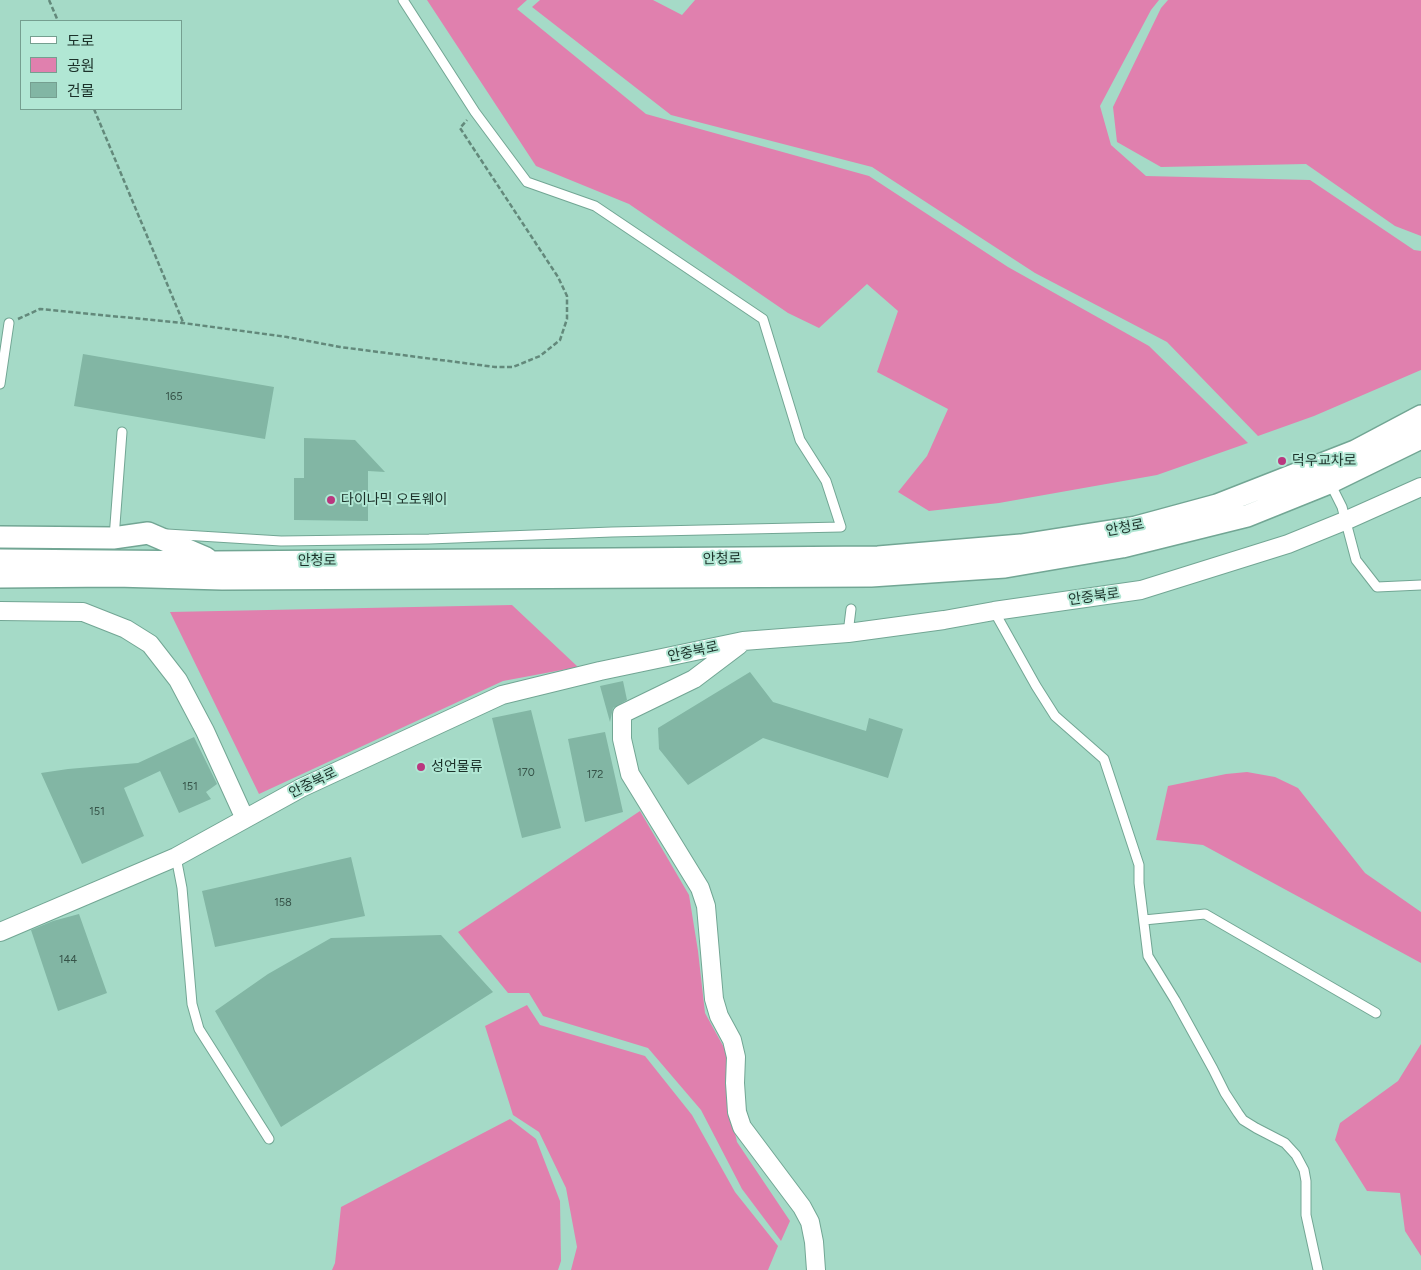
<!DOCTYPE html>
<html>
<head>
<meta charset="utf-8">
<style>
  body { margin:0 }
  #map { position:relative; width:1421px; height:1270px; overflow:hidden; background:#a5dac7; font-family:Figtree,"Noto Sans KR",sans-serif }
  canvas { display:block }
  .legend { position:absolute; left:20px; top:20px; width:162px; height:90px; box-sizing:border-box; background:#b1e7d4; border:1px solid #759f90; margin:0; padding:6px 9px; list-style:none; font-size:15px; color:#1c322a }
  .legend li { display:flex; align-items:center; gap:10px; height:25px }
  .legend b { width:25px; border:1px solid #759f90 }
</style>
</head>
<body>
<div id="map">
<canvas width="1421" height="1270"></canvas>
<ul class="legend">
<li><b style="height:6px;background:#fff"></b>도로</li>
<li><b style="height:14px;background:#e080ae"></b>공원</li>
<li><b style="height:14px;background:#82b6a4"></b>건물</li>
</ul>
</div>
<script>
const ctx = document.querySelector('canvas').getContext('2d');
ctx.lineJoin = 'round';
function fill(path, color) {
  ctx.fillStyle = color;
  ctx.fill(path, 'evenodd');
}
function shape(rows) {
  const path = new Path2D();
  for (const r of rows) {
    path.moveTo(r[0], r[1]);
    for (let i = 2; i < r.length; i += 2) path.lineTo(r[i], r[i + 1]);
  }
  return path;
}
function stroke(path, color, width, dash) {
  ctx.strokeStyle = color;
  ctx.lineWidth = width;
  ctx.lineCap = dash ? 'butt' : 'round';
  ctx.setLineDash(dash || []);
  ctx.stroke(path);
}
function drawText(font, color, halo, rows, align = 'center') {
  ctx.font = font + ' Figtree,"Noto Sans KR",sans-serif';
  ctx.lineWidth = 4;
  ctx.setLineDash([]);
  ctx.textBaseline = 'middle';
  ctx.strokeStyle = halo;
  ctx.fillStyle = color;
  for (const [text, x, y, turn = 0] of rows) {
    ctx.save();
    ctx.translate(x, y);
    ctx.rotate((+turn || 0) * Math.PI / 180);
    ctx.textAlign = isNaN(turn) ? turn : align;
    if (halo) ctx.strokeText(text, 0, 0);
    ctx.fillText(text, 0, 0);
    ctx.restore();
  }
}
fill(shape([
  [427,0,527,0,517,9,646,114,869,176,1008,267,1149,346,1248,443,1157,475,999,503,929,511,898,492,927,456,948,409,877,372,898,311,867,284,819,328,788,313,629,204,536,166],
  [540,0,653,0,682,15,695,0,1159,0,1151,10,1100,106,1111,145,1146,176,1310,180,1414,250,1421,251,1421,370,1314,416,1258,436,1167,342,1035,273,872,167,671,115,532,7],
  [1168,0,1421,0,1421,236,1395,226,1306,164,1161,167,1117,142,1113,107,1161,8],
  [512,605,578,667,503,681,259,794,170,612],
  [1247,772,1275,777,1298,788,1365,873,1421,912,1421,963,1203,845,1156,840,1168,786,1226,774],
  [640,811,689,895,698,951,705,1013,727,1053,727,1097,737,1142,790,1221,781,1241,742,1189,701,1110,648,1048,543,1016,529,993,508,993,458,932],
  [527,1005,540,1025,645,1056,692,1115,735,1192,778,1246,768,1270,571,1270,577,1247,566,1188,539,1132,513,1115,485,1026],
  [1421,1044,1421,1256,1405,1231,1400,1193,1367,1191,1335,1140,1340,1123,1398,1081],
  [510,1119,536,1139,560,1201,561,1261,558,1270,332,1270,335,1263,341,1207]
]), '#e080ae');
fill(shape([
  [83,354,274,387,265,439,74,406],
  [304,438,355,440,385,472,368,471,368,521,294,520,294,478,304,478],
  [750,672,773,702,866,731,869,718,903,729,888,778,763,738,688,785,659,749,658,728],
  [623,681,627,700,613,708,610,722,600,686],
  [531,710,561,828,522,838,492,718],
  [605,732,623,812,585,822,568,739],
  [194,737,217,784,206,792,211,799,179,813,160,771,124,788,144,836,82,864,41,773,68,769,138,763],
  [351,857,365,916,215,947,202,891],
  [79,914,107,993,58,1011,31,930,53,921],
  [441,935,493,992,281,1127,215,1011,268,974,331,938]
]), '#82b6a4');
const service = shape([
  [0,384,9,323],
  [1329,481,1342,507,1356,560,1377,587,1421,585],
  [167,534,281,541,429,539,612,532,841,527,826,481,800,440,763,319,595,206,527,182,475,112,403,0],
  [114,538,122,432],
  [994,611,1036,686,1055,716,1104,759,1139,865,1139,883,1148,956,1175,1000,1213,1069,1225,1093,1238,1113,1243,1120,1256,1128,1285,1143,1296,1155,1304,1170,1306,1181,1306,1215,1318,1270],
  [848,633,851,609],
  [176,857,182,888,192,1004,199,1029,269,1139],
  [1144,920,1205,914,1376,1013]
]);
const minor = shape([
  [0,611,83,612,126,629,150,644,178,680,205,731,245,819],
  [739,645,694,679,622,714,622,739,630,774,700,888,706,906,714,999,719,1016,732,1040,736,1057,735,1083,737,1112,742,1127,802,1207,810,1222,814,1242,816,1270],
  [0,932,176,857,301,788,502,695,600,671,743,641,848,633,944,620,994,611,1141,590,1288,544,1347,520,1421,487]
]);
const tertiary = shape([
  [0,537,113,538,148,533,206,558],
  [0,560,214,562,878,557,1021,545,1136,527,1217,505,1355,451,1421,416],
  [0,577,116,576,222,579,871,576,1005,567,1122,547,1247,516,1329,483,1421,438]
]);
stroke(service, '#72a694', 11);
stroke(minor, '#72a694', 20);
stroke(tertiary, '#72a694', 24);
stroke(shape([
  [49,0,58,21],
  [94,109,183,322],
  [18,319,40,309,183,323,287,337,340,347,495,367,513,367,540,356,560,340,567,319,567,296,558,277,460,128,467,120]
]), '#63897b', 2.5, [5, 2.5]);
stroke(service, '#fff', 9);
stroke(minor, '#fff', 18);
stroke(tertiary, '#fff', 21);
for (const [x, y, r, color] of [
  [1282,461,5,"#ba377f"],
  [331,500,5,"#ba377f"],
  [421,767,5,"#ba377f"]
]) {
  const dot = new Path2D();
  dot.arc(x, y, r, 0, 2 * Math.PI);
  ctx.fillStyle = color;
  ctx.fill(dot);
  stroke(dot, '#b1e7d4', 2);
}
drawText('11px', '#365348', null, [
  ["165",174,397],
  ["170",526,773],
  ["172",595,775],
  ["151",190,787],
  ["151",97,812],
  ["158",283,903],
  ["144",68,960]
]);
drawText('14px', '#1c322a', '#b1e7d4', [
  ["덕우교차로",1292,461],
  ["다이나믹 오토웨이",341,500],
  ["성언물류",431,767]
], 'left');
drawText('14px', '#1c322a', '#b1e7d4', [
  ["안청로",1125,528,-11],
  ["안청로",722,559,-1],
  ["안청로",317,561],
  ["안중북로",1094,597,-8],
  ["안중북로",693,652,-12],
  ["안중북로",313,783,-26]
]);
</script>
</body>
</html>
